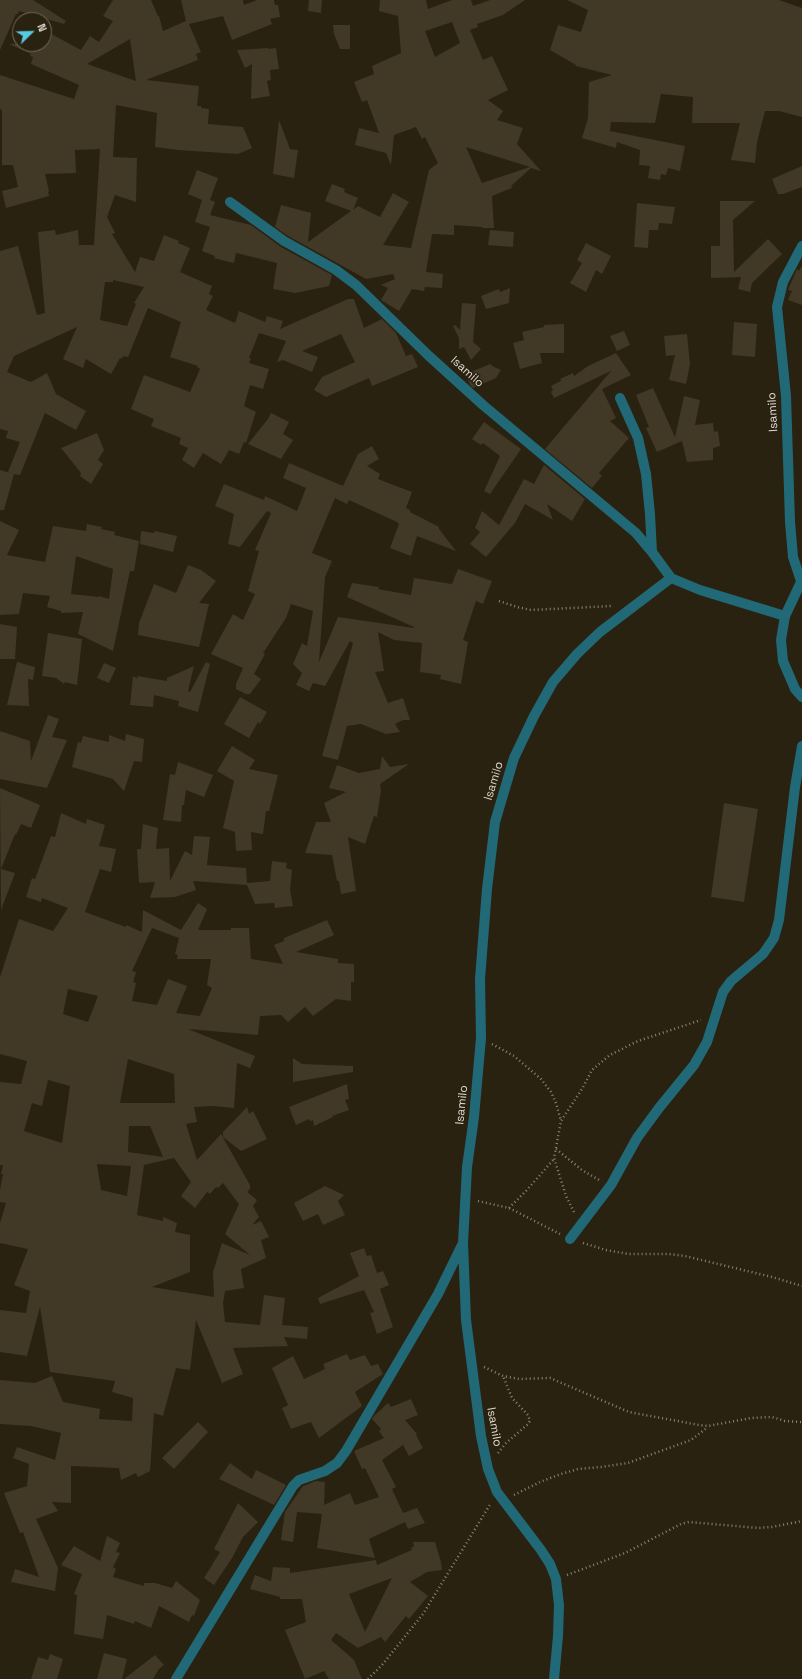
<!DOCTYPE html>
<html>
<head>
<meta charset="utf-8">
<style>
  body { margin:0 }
  #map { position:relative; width:802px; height:1679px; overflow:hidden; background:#2a2210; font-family:"Space Grotesk",sans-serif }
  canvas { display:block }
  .north { position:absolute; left:12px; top:12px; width:40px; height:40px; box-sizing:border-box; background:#2a2210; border:1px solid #726b5c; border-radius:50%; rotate:67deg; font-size:11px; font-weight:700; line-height:16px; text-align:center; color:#ded8ce }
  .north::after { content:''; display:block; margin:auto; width:14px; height:18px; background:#57c9e2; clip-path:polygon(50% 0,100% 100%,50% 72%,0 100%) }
</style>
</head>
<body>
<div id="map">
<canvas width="802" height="1679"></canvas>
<div class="north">N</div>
</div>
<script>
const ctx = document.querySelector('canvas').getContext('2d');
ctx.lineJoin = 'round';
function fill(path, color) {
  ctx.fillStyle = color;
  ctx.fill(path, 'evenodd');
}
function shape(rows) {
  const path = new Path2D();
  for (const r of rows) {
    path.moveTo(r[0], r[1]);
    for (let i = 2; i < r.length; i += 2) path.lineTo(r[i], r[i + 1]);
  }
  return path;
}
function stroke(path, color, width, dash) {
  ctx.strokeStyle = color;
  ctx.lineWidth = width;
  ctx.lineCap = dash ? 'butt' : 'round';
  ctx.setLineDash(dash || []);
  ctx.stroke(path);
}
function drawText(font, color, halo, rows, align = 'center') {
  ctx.font = font + ' "Space Grotesk",sans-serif';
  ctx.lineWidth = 3;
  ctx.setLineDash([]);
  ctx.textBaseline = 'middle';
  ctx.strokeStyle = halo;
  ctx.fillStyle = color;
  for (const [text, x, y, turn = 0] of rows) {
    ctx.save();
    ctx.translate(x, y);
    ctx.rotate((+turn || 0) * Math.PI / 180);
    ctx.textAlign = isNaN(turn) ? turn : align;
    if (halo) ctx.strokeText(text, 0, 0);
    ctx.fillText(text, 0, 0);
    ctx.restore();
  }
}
fill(shape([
  [0,0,33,0,66,21,64,24,19,11,18,14,16,14,0,50],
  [113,0,151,0,158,16,159,16,163,31,186,21,181,0,243,0,244,5,257,0,274,0,275,5,278,5,280,17,270,19,272,24,232,40,223,16,189,24,201,52,196,54,198,60,146,80,199,86,197,106,201,106,201,108,209,109,208,124,243,127,252,148,238,154,178,150,155,147,157,113,116,105,113,157,137,158,136,202,115,195,107,217,115,233,112,234,135,272,140,257,154,261,164,235,179,241,178,243,190,248,180,272,212,286,209,294,213,296,206,310,235,323,239,311,265,322,267,316,283,321,280,329,348,299,354,299,364,328,382,319,396,333,406,356,412,354,418,367,372,386,369,378,326,397,314,390,322,377,355,362,341,334,302,351,318,357,312,372,283,360,277,362,286,341,259,333,249,358,251,358,249,363,269,369,263,389,250,385,244,406,256,412,246,443,244,442,239,454,229,450,221,464,203,453,194,468,182,460,188,448,179,444,181,438,151,426,154,419,131,409,144,375,190,392,200,369,197,367,198,366,170,357,181,322,148,308,128,357,123,356,122,359,120,358,111,374,86,359,83,368,63,359,77,327,14,356,7,372,31,382,47,373,56,394,86,411,76,430,45,413,20,475,14,474,4,510,0,510,0,470,11,473,8,472,20,442,6,438,8,431,0,429,0,251,18,246,37,315,45,313,38,232,55,230,56,235,78,230,79,245,94,245,100,149,75,150,76,173,45,174,49,191,48,192,49,196,6,208,2,191,18,187,13,165,2,165,2,110,0,109,0,75,74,99,79,85,31,64,33,57,30,56,31,54,9,44,44,44,44,30,81,50,90,36,99,42,113,21,103,16],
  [130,39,136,81,87,64],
  [113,280,144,287,134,303,136,304,127,326,100,320,105,282,113,282],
  [309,0,322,0,321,13,308,11],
  [380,0,426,0,428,9,452,0,471,0,473,6,490,0,525,0,503,15,477,24,478,27,470,30,483,60,492,56,508,90,488,100,503,111,497,120,523,128,517,144,541,171,531,168,511,186,512,188,492,196,494,228,482,228,482,227,454,225,454,235,432,234,426,272,443,274,442,288,425,287,424,291,412,289,399,311,381,300,388,288,381,285,395,279,393,274,366,279,288,236,275,227,281,205,311,213,308,242,351,211,325,201,332,184,345,189,344,192,358,198,353,210,358,206,380,217,393,193,409,202,383,245,411,248,429,170,438,163,425,137,422,139,416,127,394,135,391,165,386,153,355,145,359,128,379,133,367,100,362,102,354,82,374,74,372,66,401,53,398,16,379,11],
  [452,22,460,43,435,57,425,31],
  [466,147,530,167,482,183],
  [567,0,779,0,802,8,802,117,779,111,765,111,757,142,755,163,731,160,740,123,692,123,693,97,661,94,655,123,611,122,610,131,685,146,680,171,668,168,666,175,661,174,660,180,648,178,650,166,639,165,640,150,617,142,616,148,582,138,588,118,589,82,612,75,576,66,576,65,550,50,558,25,581,32,588,10],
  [333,25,350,25,350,49,340,49,334,34],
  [268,48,268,49,276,48,279,69,270,70,271,80,267,81,270,96,251,99,252,64,245,68,237,50],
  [279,120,290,149,298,150,294,178,273,174],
  [802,166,802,187,783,194,778,194,772,179],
  [197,170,218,178,210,200,215,202,210,215,251,225,281,247,332,275,329,286,295,293,273,289,277,263,236,253,234,263,214,258,215,256,202,251,210,227,195,222,202,200,188,194],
  [720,201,755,201,733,220,734,272,768,239,782,254,752,283,750,292,738,289,741,277,711,278,711,246,720,246],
  [637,203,675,207,672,224,659,223,658,230,649,230,648,248,634,247],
  [490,230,514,232,513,247,488,245],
  [586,243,611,256,602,274,596,270,586,292,570,283,582,263,577,260],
  [801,267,802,267,802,305,788,300,792,291,788,290,797,269,799,271],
  [510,288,509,303,486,309,481,296,499,289,500,292],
  [462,303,476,304,473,342,481,349,471,360,464,347,459,349,459,338,453,326,455,325,460,330],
  [734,322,757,324,755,357,732,355],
  [564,324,564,353,540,353,542,363,520,369,513,343,524,340,522,332,544,327,544,325],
  [624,331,630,345,617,351,610,336],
  [687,334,690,364,686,384,669,380,675,355,666,356,664,336],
  [616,353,631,375,602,389,616,418,610,421,629,438,599,473,602,476,592,488,545,449,611,371,554,398,551,392,553,390,551,386,561,381,560,379,573,373,574,376,588,366],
  [490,364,494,367,501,370,496,378,473,388,470,385,466,374],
  [653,388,675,437,684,396,700,400,695,425,713,423,714,432,718,431,720,446,713,448,713,460,687,462,682,441,657,452,646,428,649,427,636,395],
  [271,413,289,422,283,434,293,440,281,459,248,444,268,419],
  [484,422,521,449,490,494,484,491,500,456,483,443,481,445,472,439],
  [97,433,104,450,98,460,103,464,91,484,80,476,81,473,61,448],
  [372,446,379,459,367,466,380,474,378,479,412,492,406,508,410,510,410,512,439,527,439,529,456,551,417,536,411,556,390,548,399,524,397,522,349,500,347,504,335,498,312,553,332,561,325,577,319,662,338,617,414,628,414,627,347,597,352,583,379,587,378,589,411,595,414,578,452,584,458,569,492,581,483,604,476,601,463,640,468,642,461,684,440,679,441,675,420,672,422,643,394,640,378,632,384,671,375,672,388,703,403,698,410,720,403,720,395,724,400,732,386,734,361,724,347,726,338,760,322,756,353,643,350,641,325,686,313,683,309,691,296,685,302,673,293,664,302,643,307,646,313,611,291,604,286,618,263,653,265,654,254,674,261,679,250,694,246,694,236,689,236,684,243,668,211,654,233,614,243,620,255,594,248,591,259,551,255,550,271,513,267,511,240,547,228,544,234,514,215,506,224,484,264,500,265,496,297,511,306,488,283,478,289,463,343,486,358,454],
  [544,465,585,499,572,521,547,504,553,520,525,504,515,523,486,557,470,544,480,532,475,528,482,511,499,525,524,479,534,484],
  [0,521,19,530,7,555,45,562,53,526,86,531,87,524,102,527,101,529,115,532,114,535,139,541,134,571,130,571,113,651,78,634,83,612,61,613,61,611,47,607,50,596,23,593,19,614,0,615],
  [76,556,113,569,109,599,99,596,99,597,71,594],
  [141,531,154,533,155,531,177,536,173,552,140,544],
  [188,565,201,570,216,581,199,603,209,604,199,647,138,635,139,623,154,584,176,593],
  [0,624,17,627,15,659,0,659],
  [48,633,82,639,77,685,65,682,64,684,56,678,42,676],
  [17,662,35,667,33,680,28,679,29,706,7,705],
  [206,662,210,664,198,712,178,706,179,701,154,695,153,707,130,705,133,676,138,679,137,676,167,681,167,678,194,666,188,691,190,692],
  [104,663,116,668,109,683,97,678],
  [240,697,267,712,260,724,258,722,249,738,224,724],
  [48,715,59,719,52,737,67,740,47,788,0,779,0,731,30,741,31,761],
  [126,734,144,739,142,762,134,761,124,791,113,779,72,767,78,742,81,743,83,736,109,742,109,735,125,741],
  [232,746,255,760,249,769,278,775,269,811,266,811,263,834,251,832,252,850,236,851,235,832,223,828,234,781,217,771],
  [382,756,390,767,409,764,380,784,381,790,377,817,374,816,365,844,348,837,356,891,341,894,339,881,337,881,332,855,305,853,316,822,331,822,324,803,346,792,329,788,337,765,359,773,380,769],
  [178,762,213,775,204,797,186,790,184,805,182,805,181,822,163,820,170,774,175,775],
  [0,788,40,805,31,828,21,824,16,835,15,834,1,869,15,873,1,910],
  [724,803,758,809,744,902,711,897],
  [61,813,86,824,87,819,105,825,99,846,116,849,111,872,100,869,85,912,126,927,126,925,142,932,143,910,181,930,198,903,207,909,198,930,231,930,231,928,249,928,251,959,283,964,274,945,284,941,284,938,327,920,334,935,296,952,338,959,338,963,354,964,354,982,351,982,351,1001,336,999,313,1016,305,1007,288,1022,281,1015,260,1016,258,1035,188,1029,255,1056,250,1068,237,1063,234,1108,213,1106,194,1107,197,1122,186,1124,197,1160,221,1134,250,1185,250,1189,247,1192,257,1200,253,1206,259,1217,252,1225,261,1221,269,1237,261,1240,266,1258,241,1269,244,1288,225,1291,223,1303,225,1322,260,1325,264,1295,285,1298,282,1325,308,1327,307,1339,284,1337,288,1346,233,1348,243,1374,222,1383,196,1320,190,1370,176,1368,163,1416,154,1413,150,1471,138,1477,136,1473,121,1480,119,1468,71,1466,71,1503,52,1502,58,1511,36,1519,58,1568,55,1591,11,1582,15,1569,39,1577,23,1532,20,1533,4,1493,27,1486,29,1464,13,1458,17,1447,55,1460,61,1433,31,1426,0,1424,0,1380,35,1383,52,1376,63,1402,100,1409,99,1419,132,1421,133,1398,112,1392,115,1381,50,1372,40,1307,27,1356,0,1352,0,1310,26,1313,30,1291,14,1285,28,1249,0,1243,0,1223,6,1203,0,1202,0,1190,3,1174,1,1174,3,1165,0,1165,0,1082,21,1084,27,1061,0,1054,0,977,19,919,53,931,68,908,42,898,41,902,26,897,32,878,35,879,51,836,55,837],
  [152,928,179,938,175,954,178,955,177,959,211,959,207,985,212,988,200,1016,176,1013,187,986,168,979,157,1005,132,1001,136,983,133,982,136,972,132,971],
  [68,989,98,996,88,1022,63,1014],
  [128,1059,174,1074,175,1103,120,1103],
  [48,1080,70,1086,62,1143,24,1131,32,1103,42,1106],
  [129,1126,150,1126,163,1157,128,1152],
  [174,1158,191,1182,181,1196,195,1208,207,1192,210,1194,216,1187,218,1188,223,1183,239,1204,225,1234,250,1255,222,1243,213,1272,214,1297,152,1287,190,1272,190,1235,175,1232,177,1223,163,1217,163,1221,137,1215,144,1165],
  [97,1164,131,1166,127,1196,101,1190],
  [143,824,158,828,156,849,169,848,170,881,185,851,192,855,194,836,210,837,207,865,246,868,247,883,270,881,272,861,287,863,286,868,292,870,290,890,293,906,275,908,274,903,255,904,247,885,193,881,196,890,175,897,150,898,155,882,139,883,137,849,141,849],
  [293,1058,302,1064,353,1066,353,1072,293,1082],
  [347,1084,349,1099,345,1100,349,1110,332,1116,333,1117,314,1126,313,1120,310,1121,309,1119,296,1125,289,1107],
  [247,1107,249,1114,253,1111,267,1139,241,1151,223,1137,223,1132],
  [325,1186,344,1195,338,1201,345,1215,323,1225,318,1214,303,1221,294,1203],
  [364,1248,367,1256,371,1255,377,1273,383,1271,389,1285,380,1289,393,1327,377,1334,370,1313,374,1312,364,1290,320,1304,318,1298,359,1276,350,1253],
  [347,1354,350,1360,365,1355,371,1366,378,1364,383,1374,355,1392,362,1406,319,1438,311,1422,291,1429,282,1408,288,1405,272,1368,293,1356,304,1379,325,1369,323,1364],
  [411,1399,418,1415,405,1420,417,1434,416,1435,423,1448,409,1456,403,1445,382,1460,396,1487,392,1489,403,1513,417,1508,425,1523,408,1529,405,1522,369,1539,375,1558,317,1548,322,1514,297,1512,293,1542,281,1540,285,1512,303,1486,316,1481,325,1482,324,1505,350,1493,355,1505,379,1497,365,1468,362,1469,354,1451,384,1438,379,1431,381,1429,372,1419,374,1416,388,1403,391,1407],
  [198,1422,208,1432,174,1469,162,1458],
  [230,1463,252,1479,256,1470,286,1485,274,1505,219,1479],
  [238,1503,258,1522,243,1537,232,1558,214,1585,204,1578,220,1552,214,1549],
  [107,1536,120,1543,116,1552,120,1553,113,1567,116,1569,113,1577,144,1586,144,1583,155,1583,172,1588,176,1581,200,1600,194,1616,192,1615,189,1622,159,1606,151,1628,135,1621,134,1624,107,1615,103,1639,74,1634,77,1595,74,1594,82,1574,61,1565,74,1546,100,1561],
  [413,1542,435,1542,441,1562,442,1570,427,1572,410,1582,428,1596,409,1619,406,1616,385,1642,381,1637,358,1648,336,1633,331,1640,354,1660,362,1679,329,1679,324,1671,305,1679,285,1630,306,1622,302,1599,280,1599,280,1597,250,1589,255,1575,271,1581,273,1567,290,1568,290,1573,376,1560,377,1565,412,1550,411,1548,414,1546],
  [392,1578,365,1632,349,1594],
  [104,1653,127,1659,122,1679,97,1679],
  [50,1654,63,1659,57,1679,31,1679,38,1657,48,1660],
  [155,1655,164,1665,159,1669,153,1679,124,1679]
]), '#413826');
stroke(shape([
  [499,601,517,607,531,610,612,606],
  [492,1044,514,1056,541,1079,551,1092,556,1103,561,1121],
  [556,1149,582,1170,599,1180],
  [478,1201,509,1208,560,1234],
  [509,1208,526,1191,554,1159],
  [574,1212,566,1196,554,1158,561,1121,582,1089,592,1070,610,1055,638,1041,701,1020],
  [583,1243,606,1250,628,1254,669,1254,685,1256,772,1277,802,1286],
  [484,1367,503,1376,519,1379,550,1378,629,1412,699,1425,708,1426,751,1418,772,1417,785,1421,802,1422],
  [498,1453,506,1443,527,1425,530,1421,528,1415,512,1398,503,1376],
  [514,1495,540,1482,561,1474,578,1469,601,1467,628,1463,669,1448,691,1440,708,1427],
  [567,1575,625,1553,681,1524,689,1522,758,1528,772,1527,802,1521],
  [368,1679,382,1665,423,1614,491,1503]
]), '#8c8577', 2.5, [1, 3]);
stroke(shape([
  [230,202,284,241,336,270,356,285,429,356,483,405,636,533,652,552,671,578,700,590,785,616],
  [620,398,638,438,646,474,650,514,652,552],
  [801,581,793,557,790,522,786,396,777,307,783,282,802,246],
  [570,1239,611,1185,637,1138,659,1108,694,1065,707,1042,723,992,731,981,763,954,774,938,779,920,795,787,802,746],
  [176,1679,293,1486,299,1480,325,1471,337,1463,346,1451,438,1294,462,1245],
  [554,1679,558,1636,559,1605,556,1579,550,1564,541,1550,497,1492,488,1469,481,1436,466,1320,463,1243,467,1167,474,1117,481,1038,480,979,487,889,495,822,514,758,534,716,553,682,577,654,600,632,671,578]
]), '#226978', 10);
stroke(shape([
  [802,580,785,616,781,640,783,661,795,689,802,697]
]), '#226978', 10);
drawText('12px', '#ded8ce', '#2a2210', [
  ["Isamilo",467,372,42],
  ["Isamilo",773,412,-93],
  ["Isamilo",494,781,-73],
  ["Isamilo",462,1105,-84],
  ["Isamilo",494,1427,80]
]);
</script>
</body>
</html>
